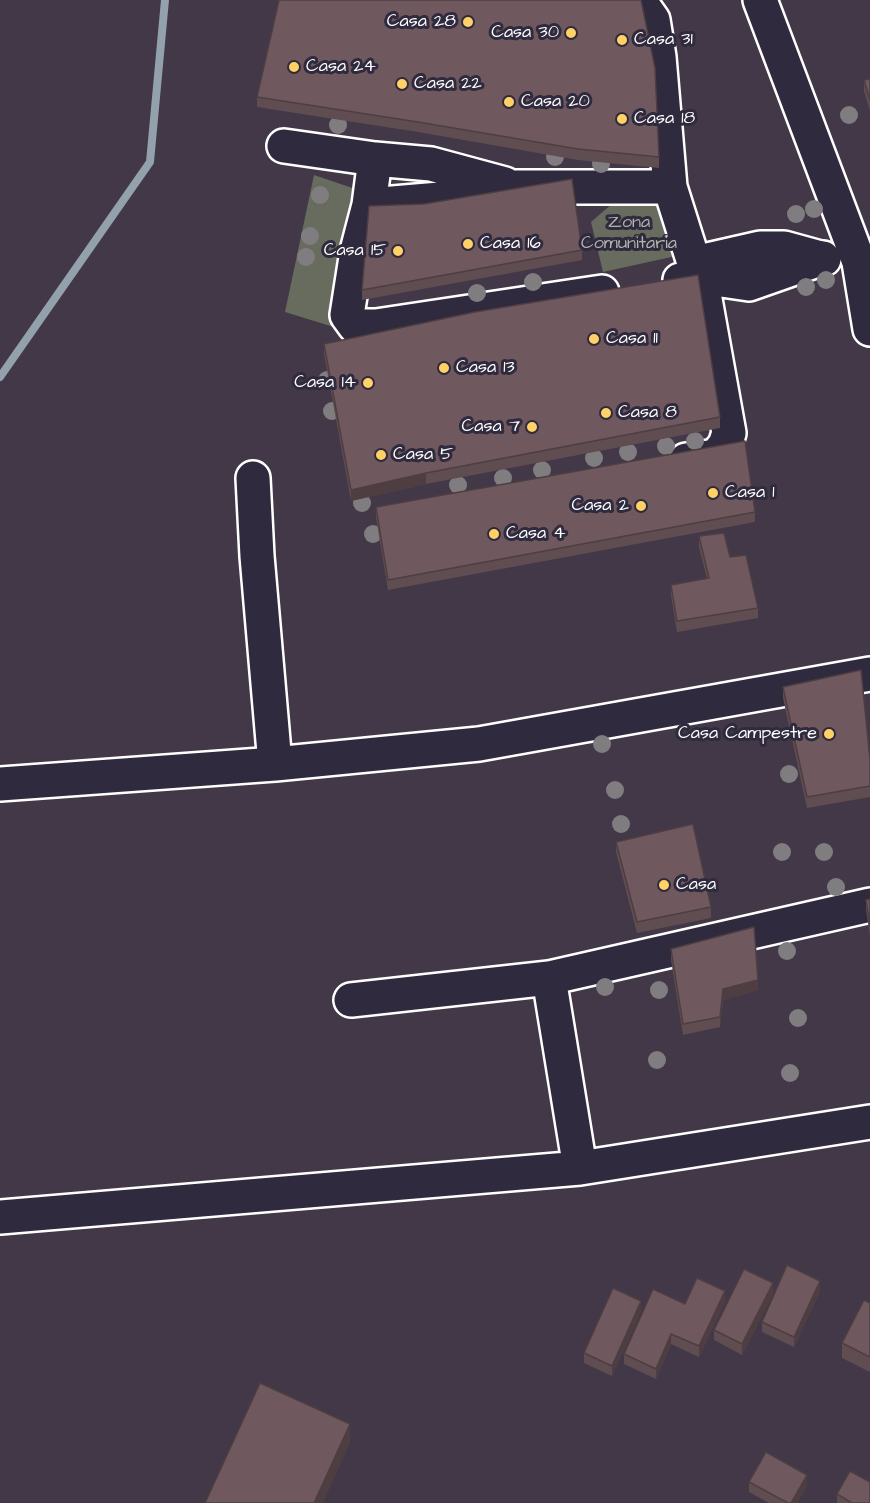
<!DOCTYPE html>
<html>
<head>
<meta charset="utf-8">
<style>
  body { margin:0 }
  canvas { display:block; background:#423847 }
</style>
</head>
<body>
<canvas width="870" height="1503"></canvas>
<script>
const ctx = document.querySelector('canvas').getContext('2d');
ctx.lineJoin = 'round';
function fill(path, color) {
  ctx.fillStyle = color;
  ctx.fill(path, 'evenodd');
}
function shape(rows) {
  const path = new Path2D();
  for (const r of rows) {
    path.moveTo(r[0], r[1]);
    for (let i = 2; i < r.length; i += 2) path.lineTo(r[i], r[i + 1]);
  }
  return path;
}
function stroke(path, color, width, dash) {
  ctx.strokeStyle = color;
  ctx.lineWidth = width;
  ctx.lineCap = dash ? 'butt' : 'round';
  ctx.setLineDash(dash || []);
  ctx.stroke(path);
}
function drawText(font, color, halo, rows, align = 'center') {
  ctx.font = font + ' "Architects Daughter",sans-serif';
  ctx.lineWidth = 6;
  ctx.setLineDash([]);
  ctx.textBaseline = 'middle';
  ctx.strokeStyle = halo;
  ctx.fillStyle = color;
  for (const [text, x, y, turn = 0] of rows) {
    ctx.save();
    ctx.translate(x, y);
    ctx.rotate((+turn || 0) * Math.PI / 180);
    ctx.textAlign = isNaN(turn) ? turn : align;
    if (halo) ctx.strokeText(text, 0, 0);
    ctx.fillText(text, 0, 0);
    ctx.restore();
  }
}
fill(shape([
  [314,175,373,195,337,328,285,312],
  [628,190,645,205,662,191,685,254,603,272,591,222]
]), '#676c5f');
stroke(shape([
  [0,377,150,162,165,0]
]), '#92a1ab', 8);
const minor = shape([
  [639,0,653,20,659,57,670,187,694,263,701,277,729,433,725,445,716,456,686,460],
  [760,0,859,262,870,329],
  [284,146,375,159,431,164,505,184],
  [375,159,369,205,357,251,347,315,355,326,376,326,602,292],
  [369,205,452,198,516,187,670,187],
  [694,263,760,248,784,248,824,259],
  [680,280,701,277,749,284,823,258],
  [253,478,257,556,275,764],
  [0,784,275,764,479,744,870,674],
  [549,978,580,1168],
  [351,1000,549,978,870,905],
  [0,1217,580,1168,870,1122]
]);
stroke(minor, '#fff', 38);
stroke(minor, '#2f2a3d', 33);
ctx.fillStyle = '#807d80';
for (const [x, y] of [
  [849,115],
  [338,125],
  [555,157],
  [601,164],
  [320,195],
  [814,209],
  [796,214],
  [310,236],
  [306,257],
  [826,280],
  [533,282],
  [806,287],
  [477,293],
  [327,380],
  [332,411],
  [695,441],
  [666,446],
  [628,452],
  [594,458],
  [542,470],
  [503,478],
  [458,485],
  [362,503],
  [373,534],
  [602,744],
  [789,774],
  [615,790],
  [621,824],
  [782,852],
  [824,852],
  [836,887],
  [787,951],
  [605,987],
  [659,990],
  [798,1018],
  [657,1060],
  [790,1073]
]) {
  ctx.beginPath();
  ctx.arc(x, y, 9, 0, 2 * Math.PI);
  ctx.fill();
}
fill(shape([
  [870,79,870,111,864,91,864,80],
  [257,97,659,157,659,168,578,160,418,132,257,107],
  [582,250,582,260,362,300,362,290],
  [324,344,720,417,720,428,426,484,351,501,324,354],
  [376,507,755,512,755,522,388,590,376,518],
  [699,536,730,557,758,608,758,618,677,632,671,595,671,585,707,579,699,547],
  [783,687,870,760,870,797,807,808,783,698],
  [616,842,711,907,711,918,637,933,616,852],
  [870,899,870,936,866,910,866,900],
  [671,949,758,990,723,1000,720,1027,683,1035,671,960],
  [820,1291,794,1347,762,1332,762,1322],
  [773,1294,742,1355,714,1340,714,1330],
  [725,1301,699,1357,671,1344,656,1379,624,1364,624,1354,685,1304],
  [870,1303,870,1372,842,1358,842,1343],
  [641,1311,612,1376,584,1363,584,1353],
  [749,1482,807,1485,797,1503,769,1503,749,1492],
  [837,1494,870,1503,837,1503]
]), '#5f4d51');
fill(shape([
  [426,473,426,484,351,501,351,490],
  [758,980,758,990,723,1000,720,1027,720,1017,723,989],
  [820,1281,820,1291,794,1347,794,1337],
  [773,1283,773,1294,742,1355,742,1344],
  [725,1291,725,1301,699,1357,699,1346],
  [641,1301,641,1311,612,1376,612,1366],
  [671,1334,671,1344,656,1379,656,1369],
  [350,1424,350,1443,323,1503,314,1503],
  [807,1475,807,1485,797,1503,791,1503]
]), '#4e3e42');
const building = shape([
  [279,0,641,0,655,68,659,157,578,149,418,122,257,97,277,9,279,0],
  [870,79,870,100,864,80,870,79],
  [572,179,582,250,362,290,369,206,424,204,572,179],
  [698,275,720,417,426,473,351,490,324,344,475,312,698,275],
  [745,441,755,512,388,580,376,507,745,441],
  [724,533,730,557,746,555,758,608,677,621,671,585,709,578,699,536,724,533],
  [861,670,870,760,870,786,807,797,783,687,861,670],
  [693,824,711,907,637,922,616,842,693,824],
  [870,899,870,926,866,900,870,899],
  [754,927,758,980,723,989,720,1017,683,1024,671,949,754,927],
  [787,1265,820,1281,794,1337,762,1322,787,1265],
  [744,1269,773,1283,742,1344,714,1330,744,1269],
  [697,1278,725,1291,699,1346,671,1334,656,1369,624,1354,653,1289,685,1304,697,1278],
  [613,1288,641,1301,612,1366,584,1353,613,1288],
  [864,1300,870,1303,870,1357,842,1343,864,1300],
  [260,1383,350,1424,314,1503,205,1503,260,1383],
  [766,1452,807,1475,791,1503,788,1503,749,1482,766,1452],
  [850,1471,870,1482,870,1503,852,1503,837,1494,850,1471]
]);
fill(building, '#6f595e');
stroke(building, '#4e3e42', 1.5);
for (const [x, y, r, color] of [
  [468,22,6,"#ffd166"],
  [571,33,6,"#ffd166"],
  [622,40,6,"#ffd166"],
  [294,67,6,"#ffd166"],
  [402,84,6,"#ffd166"],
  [509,102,6,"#ffd166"],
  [622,119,6,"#ffd166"],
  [468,244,6,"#ffd166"],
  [398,251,6,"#ffd166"],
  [594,339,6,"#ffd166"],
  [444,368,6,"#ffd166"],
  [368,383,6,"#ffd166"],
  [606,413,6,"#ffd166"],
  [532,427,6,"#ffd166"],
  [381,455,6,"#ffd166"],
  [713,493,6,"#ffd166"],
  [641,506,6,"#ffd166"],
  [494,534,6,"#ffd166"],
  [829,734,6,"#ffd166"],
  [664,885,6,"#ffd166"]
]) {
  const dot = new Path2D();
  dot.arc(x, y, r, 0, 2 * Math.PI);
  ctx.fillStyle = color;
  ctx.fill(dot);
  stroke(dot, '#2f2a3d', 2);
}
drawText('18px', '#fff', '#2f2a3d', [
  ["Casa 28",456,22,"right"],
  ["Casa 30",559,33,"right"],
  ["Casa 31",634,40],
  ["Casa 24",306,67],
  ["Casa 22",414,84],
  ["Casa 20",521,102],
  ["Casa 18",634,119],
  ["Casa 16",480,244],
  ["Casa 15",386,251,"right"],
  ["Casa 11",606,339],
  ["Casa 13",456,368],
  ["Casa 14",356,383,"right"],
  ["Casa 8",618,413],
  ["Casa 7",520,427,"right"],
  ["Casa 5",393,455],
  ["Casa 1",725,493],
  ["Casa 2",629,506,"right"],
  ["Casa 4",506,534],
  ["Casa Campestre",817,734,"right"],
  ["Casa",676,885]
], 'left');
drawText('18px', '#b3b6af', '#2f2a3d', [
  ["Zona",629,223],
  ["Comunitaria",629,244]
]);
</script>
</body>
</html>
